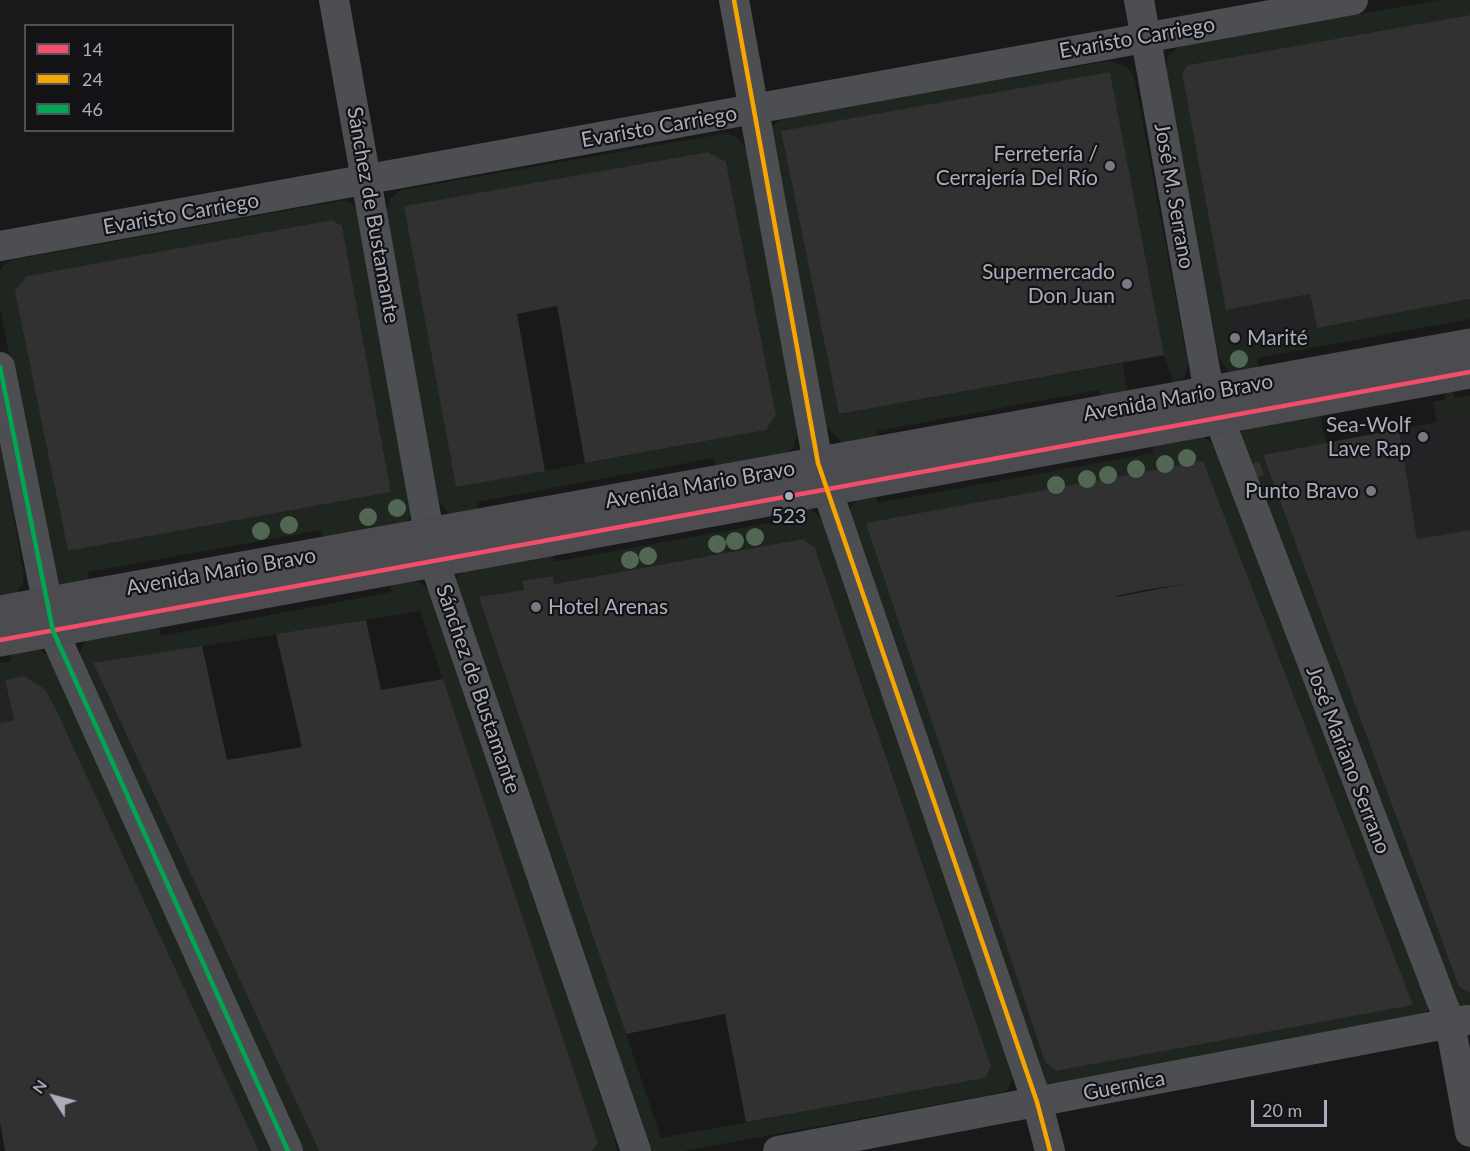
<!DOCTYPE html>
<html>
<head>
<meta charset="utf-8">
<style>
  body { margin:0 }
  #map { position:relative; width:1470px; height:1151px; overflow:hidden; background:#191919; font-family:Lato,sans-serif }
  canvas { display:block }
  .legend { position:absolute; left:24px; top:24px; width:210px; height:108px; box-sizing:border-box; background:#131315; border:2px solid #4f5157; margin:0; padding:8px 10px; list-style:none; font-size:18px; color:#aaaeba }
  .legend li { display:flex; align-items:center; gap:12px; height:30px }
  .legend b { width:30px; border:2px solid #4f5157 }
  .north { position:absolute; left:24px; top:1067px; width:60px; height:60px; -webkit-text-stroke:4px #131315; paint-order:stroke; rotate:306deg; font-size:16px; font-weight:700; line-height:24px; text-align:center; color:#aaaeba }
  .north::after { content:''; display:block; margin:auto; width:21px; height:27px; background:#aaaeba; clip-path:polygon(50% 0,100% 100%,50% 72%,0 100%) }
  .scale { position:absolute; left:1251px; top:1100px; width:76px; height:27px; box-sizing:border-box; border:3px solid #aaaeba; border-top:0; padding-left:8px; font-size:18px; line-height:21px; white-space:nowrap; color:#aaaeba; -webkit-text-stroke:4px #131315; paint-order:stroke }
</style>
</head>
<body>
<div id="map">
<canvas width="1470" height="1151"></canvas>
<ul class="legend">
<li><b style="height:8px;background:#f44d6c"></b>14</li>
<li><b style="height:8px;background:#f7a600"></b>24</li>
<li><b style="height:8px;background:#00a651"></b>46</li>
</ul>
<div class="north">N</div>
<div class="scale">20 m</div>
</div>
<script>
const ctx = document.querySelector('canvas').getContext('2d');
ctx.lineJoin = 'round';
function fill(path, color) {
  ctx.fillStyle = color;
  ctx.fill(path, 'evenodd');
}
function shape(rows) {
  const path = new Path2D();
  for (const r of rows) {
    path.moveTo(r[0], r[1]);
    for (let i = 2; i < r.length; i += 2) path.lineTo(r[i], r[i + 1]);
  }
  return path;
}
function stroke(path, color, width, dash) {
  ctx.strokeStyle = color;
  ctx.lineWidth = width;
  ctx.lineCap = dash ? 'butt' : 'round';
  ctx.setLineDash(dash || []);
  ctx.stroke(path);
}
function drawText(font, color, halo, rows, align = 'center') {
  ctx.font = font + ' Lato,sans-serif';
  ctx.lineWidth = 4.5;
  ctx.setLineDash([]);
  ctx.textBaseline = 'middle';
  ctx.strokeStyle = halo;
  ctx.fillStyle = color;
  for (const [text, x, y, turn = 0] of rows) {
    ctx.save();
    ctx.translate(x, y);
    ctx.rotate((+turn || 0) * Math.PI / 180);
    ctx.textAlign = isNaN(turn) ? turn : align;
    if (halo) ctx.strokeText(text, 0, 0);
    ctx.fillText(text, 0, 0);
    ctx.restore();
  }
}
fill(shape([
  [1310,294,1317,328,1233,344,1226,310],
  [1470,416,1470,530,1417,539,1399,429],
  [5,680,14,720,0,723,0,681]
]), '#232325');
fill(shape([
  [1439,0,1470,0,1470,15,1188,65,1182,73,1233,344,1470,299,1470,319,1257,358,1259,369,1234,373,1229,371,1219,359,1166,70,1168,56,1180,46],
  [1110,61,1127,67,1134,76,1188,364,1185,376,1174,384,1164,355,1111,78,782,136,839,414,1123,363,1127,394,1103,398,1098,390,877,431,875,440,842,443,827,427,769,138,773,125,787,116],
  [728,133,739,139,746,149,798,430,794,446,789,452,717,469,714,458,477,502,479,512,449,514,439,502,386,212,390,199,401,190],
  [708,152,726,162,776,415,766,430,456,487,405,206],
  [345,200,358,208,412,511,408,520,401,527,323,541,321,530,88,572,90,584,68,588,59,583,52,574,0,307,0,271,3,266,12,260],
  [332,220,342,226,391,492,68,551,27,276],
  [1452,391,1455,398,1470,395,1470,416,1437,423,1433,402,1445,400,1445,393],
  [1320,413,1326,443,1263,455,1459,987,1470,993,1470,1008,1454,1011,1240,436,1243,429],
  [1203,436,1214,445,1430,1007,1424,1015,1043,1086,849,510,857,499,875,493,878,503,1153,453,1152,443],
  [1203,462,1412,1005,1056,1071,1045,1062,1085,484],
  [0,442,24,574,23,582,16,594,0,600],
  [808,507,823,520,1013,1078,1008,1089,1004,1092,684,1151,648,1151,456,579,462,571,552,553,554,562,786,520,785,511],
  [803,539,815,548,991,1066,985,1078,661,1138,480,598,524,590,522,581,553,576,554,584],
  [415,580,427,588,436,605,615,1139,617,1151,592,1151,598,1143,420,611,93,664,319,1151,298,1151,77,660,85,641,159,625,161,636,391,592,390,582],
  [36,648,53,659,277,1151,259,1151,45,689,24,676,0,681,0,663,11,661,10,651]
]), '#1f2620');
fill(shape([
  [1470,15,1470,299,1317,328,1310,294,1226,310,1182,73,1188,65],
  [1110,72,1164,355,839,414,781,131],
  [708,152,726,162,776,415,766,430,585,463,557,306,517,314,545,471,456,487,404,206],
  [332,220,342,226,391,492,68,551,15,291,27,276],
  [1399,429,1417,539,1470,530,1470,993,1459,987,1263,455],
  [1203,461,1413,1005,1056,1071,1045,1062,866,523],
  [1184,584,1117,597,1116,596,1144,590],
  [1259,461,1264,475,1254,479,1249,465],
  [803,539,815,548,991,1066,985,1078,746,1122,725,1014,626,1034,479,597,524,590,522,581,553,576,554,584],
  [366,620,381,690,443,679,598,1143,592,1151,319,1151,93,663,202,646,227,760,302,747,276,634],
  [24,676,45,689,57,712,259,1151,5,1151,0,1123,0,723,14,720,5,680]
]), '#313131');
stroke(shape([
  [334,0,434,561,636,1151],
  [734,0,818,463,1037,1102,1050,1151],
  [1139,0,1209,392,1450,1023,1470,1132],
  [0,246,1353,0],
  [0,367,53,631,288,1151],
  [778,1151,1467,1020]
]), '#4d4e52', 30);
stroke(shape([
  [0,612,1470,345],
  [0,640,1470,372]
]), '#4c4c50', 33);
stroke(shape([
  [0,640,1470,372]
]), '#f44d6c', 4.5);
stroke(shape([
  [734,0,818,463,1037,1102,1050,1151]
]), '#f7a600', 4.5);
stroke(shape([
  [0,367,53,631,288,1151]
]), '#00a651', 4.5);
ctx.fillStyle = '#526654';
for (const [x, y] of [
  [1239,359],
  [1187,458],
  [1165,464],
  [1136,469],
  [1108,475],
  [1087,479],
  [1056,485],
  [397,508],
  [368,517],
  [289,525],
  [261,531],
  [755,537],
  [735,541],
  [717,544],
  [648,556],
  [630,560]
]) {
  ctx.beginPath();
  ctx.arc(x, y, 9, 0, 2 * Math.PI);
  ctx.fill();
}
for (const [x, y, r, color] of [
  [1110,166,6,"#777a82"],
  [1127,284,6,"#777a82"],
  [1235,338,6,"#777a82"],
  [1423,437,6,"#777a82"],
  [1371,491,6,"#777a82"],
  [789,496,5,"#aaaeba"],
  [536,607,6,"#777a82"]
]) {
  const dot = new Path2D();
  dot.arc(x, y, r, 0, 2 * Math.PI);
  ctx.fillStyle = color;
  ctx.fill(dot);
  stroke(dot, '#131315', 2);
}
drawText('20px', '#aaaeba', '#131315', [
  ["523",789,517]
]);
drawText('21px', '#aaaeba', '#131315', [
  ["Evaristo Carriego",1137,38,-10],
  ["Evaristo Carriego",659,127,-10],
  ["José M. Serrano",1174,196,80],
  ["Evaristo Carriego",181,214,-10],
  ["Sánchez de Bustamante",373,215,80],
  ["Avenida Mario Bravo",1178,398,-10],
  ["Avenida Mario Bravo",700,485,-10],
  ["Avenida Mario Bravo",221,572,-10],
  ["Sánchez de Bustamante",478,689,71],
  ["José Mariano Serrano",1348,760,69],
  ["Guernica",1124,1086,-11]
]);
drawText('21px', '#aaaeba', '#131315', [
  ["Ferretería /",1098,154],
  ["Cerrajería Del Río",1098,178],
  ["Supermercado",1115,272],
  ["Don Juan",1115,296],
  ["Marité",1247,338,"left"],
  ["Sea-Wolf",1411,425],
  ["Lave Rap",1411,449],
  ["Punto Bravo",1359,491],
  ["Hotel Arenas",548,607,"left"]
], 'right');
</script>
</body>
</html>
